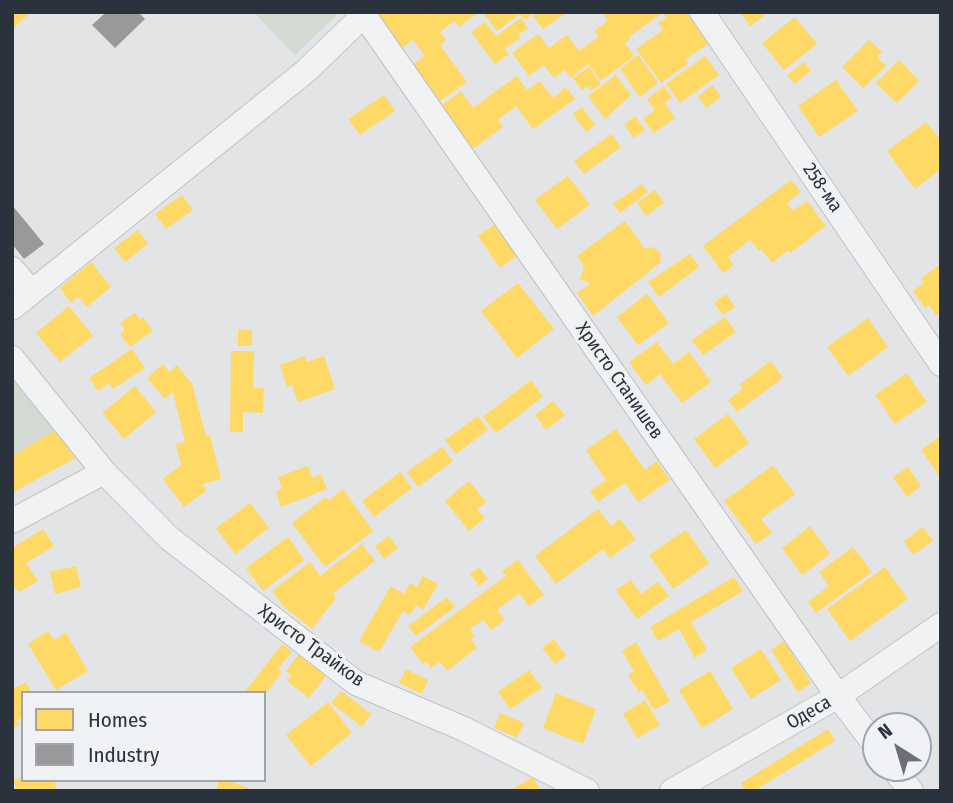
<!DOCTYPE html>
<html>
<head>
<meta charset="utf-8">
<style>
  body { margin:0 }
  #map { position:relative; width:953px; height:803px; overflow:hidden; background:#e2e4e6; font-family:"Fira Sans Condensed",sans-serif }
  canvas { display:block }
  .frame { position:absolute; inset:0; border:14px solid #2a323e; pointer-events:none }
  .legend { position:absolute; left:21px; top:691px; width:245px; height:91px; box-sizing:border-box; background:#f0f2f6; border:2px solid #a1a5ac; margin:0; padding:9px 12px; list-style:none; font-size:21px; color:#2a323e }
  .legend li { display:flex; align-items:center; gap:14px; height:35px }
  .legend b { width:35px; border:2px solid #a1a5ac }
  .north { position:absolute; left:862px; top:712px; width:70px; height:70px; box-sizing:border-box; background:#f0f2f6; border:2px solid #a1a5ac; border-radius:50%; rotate:323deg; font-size:19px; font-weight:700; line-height:28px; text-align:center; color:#2a323e }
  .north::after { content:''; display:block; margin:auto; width:24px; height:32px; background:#6a7079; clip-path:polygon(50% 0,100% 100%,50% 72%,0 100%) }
</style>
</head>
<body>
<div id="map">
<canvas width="953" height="803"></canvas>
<div class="frame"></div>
<ul class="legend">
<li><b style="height:19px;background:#ffd966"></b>Homes</li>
<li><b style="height:19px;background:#999"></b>Industry</li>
</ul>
<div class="north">N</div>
</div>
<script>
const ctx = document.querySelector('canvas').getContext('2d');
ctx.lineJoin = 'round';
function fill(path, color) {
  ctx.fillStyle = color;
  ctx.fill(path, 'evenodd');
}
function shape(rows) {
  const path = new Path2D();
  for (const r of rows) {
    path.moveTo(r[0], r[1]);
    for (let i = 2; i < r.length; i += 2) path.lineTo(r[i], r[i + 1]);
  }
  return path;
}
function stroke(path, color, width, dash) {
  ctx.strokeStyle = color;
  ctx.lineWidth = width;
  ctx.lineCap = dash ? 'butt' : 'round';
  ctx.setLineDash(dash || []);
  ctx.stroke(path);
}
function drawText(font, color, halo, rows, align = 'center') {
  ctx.font = font + ' "Fira Sans Condensed",sans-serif';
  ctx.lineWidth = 7;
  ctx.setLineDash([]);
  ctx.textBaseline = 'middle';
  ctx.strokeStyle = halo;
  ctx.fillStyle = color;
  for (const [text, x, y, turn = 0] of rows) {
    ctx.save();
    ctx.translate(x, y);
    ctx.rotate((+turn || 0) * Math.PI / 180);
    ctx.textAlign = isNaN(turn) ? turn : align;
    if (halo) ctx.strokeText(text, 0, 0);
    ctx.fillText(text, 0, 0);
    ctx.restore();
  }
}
fill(shape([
  [253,12,340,12,295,55],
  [12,377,56,430,12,456]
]), '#d3dad2');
fill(shape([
  [12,12,31,12,12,29],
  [379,12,426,12,427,15,431,12,479,12,459,27,454,21,440,32,446,40,440,45,467,82,440,101,413,64,425,56,413,40,402,48,377,14],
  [488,12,535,12,525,20,520,14,497,31,485,15],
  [538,12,567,12,543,29,533,16],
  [602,12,661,14,629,37,630,39,625,43,634,56,601,81,588,64,571,78,565,70,554,78,544,65,529,76,512,53,538,34,549,48,567,35,579,51,599,37,594,31,608,21],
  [662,12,686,12,709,43,685,60,688,64,661,83,636,49,663,30,658,23,666,18],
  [740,12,769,12,750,26],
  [795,17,817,44,784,70,762,43],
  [521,18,528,28,518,35,520,38,505,49,509,54,495,64,471,32,485,22,496,36],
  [869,40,882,52,877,57,886,66,863,88,842,67],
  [638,55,658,83,640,97,620,69],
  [705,56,719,75,680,103,666,84],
  [899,60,919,81,897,103,876,83],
  [804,62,811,71,794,84,787,75],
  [589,67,601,84,591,91,587,86,582,90,573,78],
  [616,75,631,95,605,119,588,96],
  [517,76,527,90,540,81,553,98,566,87,575,99,533,129,516,106,498,120,503,127,473,149,441,106,461,91,473,108],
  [836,80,858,111,819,137,798,106],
  [713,85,721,97,706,108,698,96],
  [664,86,672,98,665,103,675,118,654,133,643,119,655,110,647,99],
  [384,95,395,111,360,135,348,119],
  [582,107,595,125,586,132,573,114],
  [635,116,645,130,634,138,624,125],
  [926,122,941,141,941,169,915,189,887,151],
  [611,134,621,147,584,174,574,161],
  [568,176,590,205,557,229,535,200],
  [791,180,801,192,787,203,793,211,807,201,826,226,790,253,788,250,772,263,761,249,759,251,750,240,728,257,734,265,723,273,703,246],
  [642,184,648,192,620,213,613,204],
  [655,190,664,203,646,216,637,203],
  [182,195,193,210,166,229,155,214],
  [625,221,645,249,652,247,659,251,661,255,660,263,593,316,577,293,591,283,580,280,584,266,577,256],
  [495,224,517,256,500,268,478,236],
  [138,230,148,244,125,262,114,248],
  [690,254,699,267,659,297,648,282],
  [91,262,111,287,87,307,78,297,71,303,60,288],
  [941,264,941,311,936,315,929,305,925,308,913,291,924,283,921,278],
  [518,283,554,329,517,358,481,311],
  [647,294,669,323,638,345,617,317],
  [726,294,735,307,723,315,714,303],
  [69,306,93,336,60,362,36,333],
  [135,313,140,320,143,317,153,331,130,347,120,334,125,330,120,323],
  [725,317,736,332,703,355,692,340],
  [868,318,888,347,848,376,827,347],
  [238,329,252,330,252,346,238,346],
  [657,342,673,364,689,352,711,382,682,403,660,374,646,385,629,362],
  [132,349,145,368,113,389,109,383,98,391,89,378],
  [231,351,254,351,253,388,264,388,263,413,243,412,243,432,230,432],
  [305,356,307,362,324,356,335,389,298,402,292,385,287,387,280,365],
  [771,361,783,378,737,412,728,400,743,389,739,385],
  [163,364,169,372,177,365,192,384,206,436,210,435,221,479,202,484,207,490,184,507,163,479,181,465,176,444,185,442,173,392,165,399,147,378],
  [907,373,927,402,895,424,875,395],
  [531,380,543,397,496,433,483,417],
  [135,386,156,412,124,439,102,413],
  [553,401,565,415,546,430,535,415],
  [728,414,749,443,715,468,694,439],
  [478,416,488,430,456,454,445,440],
  [616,429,645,470,657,461,670,480,638,502,625,483,598,502,590,491,606,480,586,450],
  [56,430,75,458,12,493,12,456],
  [941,436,941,478,921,450],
  [442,447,453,461,418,487,407,472],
  [773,465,795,494,761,519,772,533,756,544,724,501],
  [308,466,312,478,321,474,327,489,281,507,276,491,282,489,278,477],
  [908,467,921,486,907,497,893,477],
  [400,472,412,488,374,517,362,501],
  [469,481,486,502,477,509,485,518,469,531,445,501],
  [343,489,373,531,325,567,292,523,326,497,329,500],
  [250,503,269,528,235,554,216,528],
  [598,509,611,526,620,519,636,539,610,558,603,549,556,584,535,556],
  [810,526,830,554,802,575,782,548],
  [923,527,933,541,913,555,904,541],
  [43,529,54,546,26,563,38,581,19,592,12,584,12,548],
  [686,530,709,563,673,589,649,555],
  [389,536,398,548,384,559,375,546],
  [288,537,304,560,263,591,246,568],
  [362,544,375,561,333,593,336,598,312,629,285,608,272,591,310,562,320,576],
  [853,547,872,572,816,613,808,602,829,586,819,572],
  [518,560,544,595,529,606,519,593,497,610,505,620,491,630,483,620,470,629,474,636,471,639,477,648,447,671,440,662,431,668,427,662,423,664,410,647,506,576,502,571],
  [76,566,81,587,55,594,50,572],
  [479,567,488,579,479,586,470,574],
  [885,567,908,599,850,641,827,609],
  [423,576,438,584,423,610,416,605,410,615,403,611,379,652,359,641,391,586,404,594,410,583,417,587],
  [734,577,743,591,691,622,707,650,695,658,679,629,658,641,650,627],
  [631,580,641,594,658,582,669,596,637,619,616,590],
  [447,597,455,607,416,636,408,626],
  [48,631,54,640,66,633,88,671,56,690,28,644],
  [554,639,566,656,555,664,542,648],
  [784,641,811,683,798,692,771,650],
  [636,642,670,701,654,710,642,690,639,692,628,675,634,671,622,651],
  [282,644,292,652,278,669,282,672,264,696,264,693,244,693],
  [761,649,781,680,751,699,731,668],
  [301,651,328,673,309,698,287,681,291,675,286,671],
  [406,669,428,680,422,694,399,683],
  [529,670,542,688,510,709,498,692],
  [710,671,733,709,702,728,679,690],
  [26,682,31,693,23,693,23,717,16,721,19,725,12,728,12,689],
  [341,691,371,714,362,727,331,703],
  [556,693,596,709,583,744,543,728],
  [645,700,660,725,637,738,623,714],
  [328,702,352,733,311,766,286,735],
  [500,713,524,723,517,738,494,728],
  [828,729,835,741,754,791,746,791,741,783],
  [533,777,541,791,509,791],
  [23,778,23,780,54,780,57,791,17,791,13,780],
  [219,780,226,780,248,788,247,791,216,791]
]), '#ffd966');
fill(shape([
  [102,12,138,12,145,19,115,48,92,25,104,14],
  [12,205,44,244,24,259,12,244]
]), '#999');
const street = shape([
  [702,12,941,364],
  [364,15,838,696,876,746],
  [12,269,32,292],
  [12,308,306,71,367,12],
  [12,358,104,472,169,538,356,683,464,729,587,791],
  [12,521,104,472],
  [893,768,911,791],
  [672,791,838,696,941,625]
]);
stroke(street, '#c0c2c4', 26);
stroke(street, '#f1f2f4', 24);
drawText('19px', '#2a323e', '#f0f2f6', [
  ["258-ма",822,188,56],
  ["Христо Станишев",619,381,55],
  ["Христо Трайков",311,646,36],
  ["Одеса",809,713,-30]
]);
</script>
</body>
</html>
